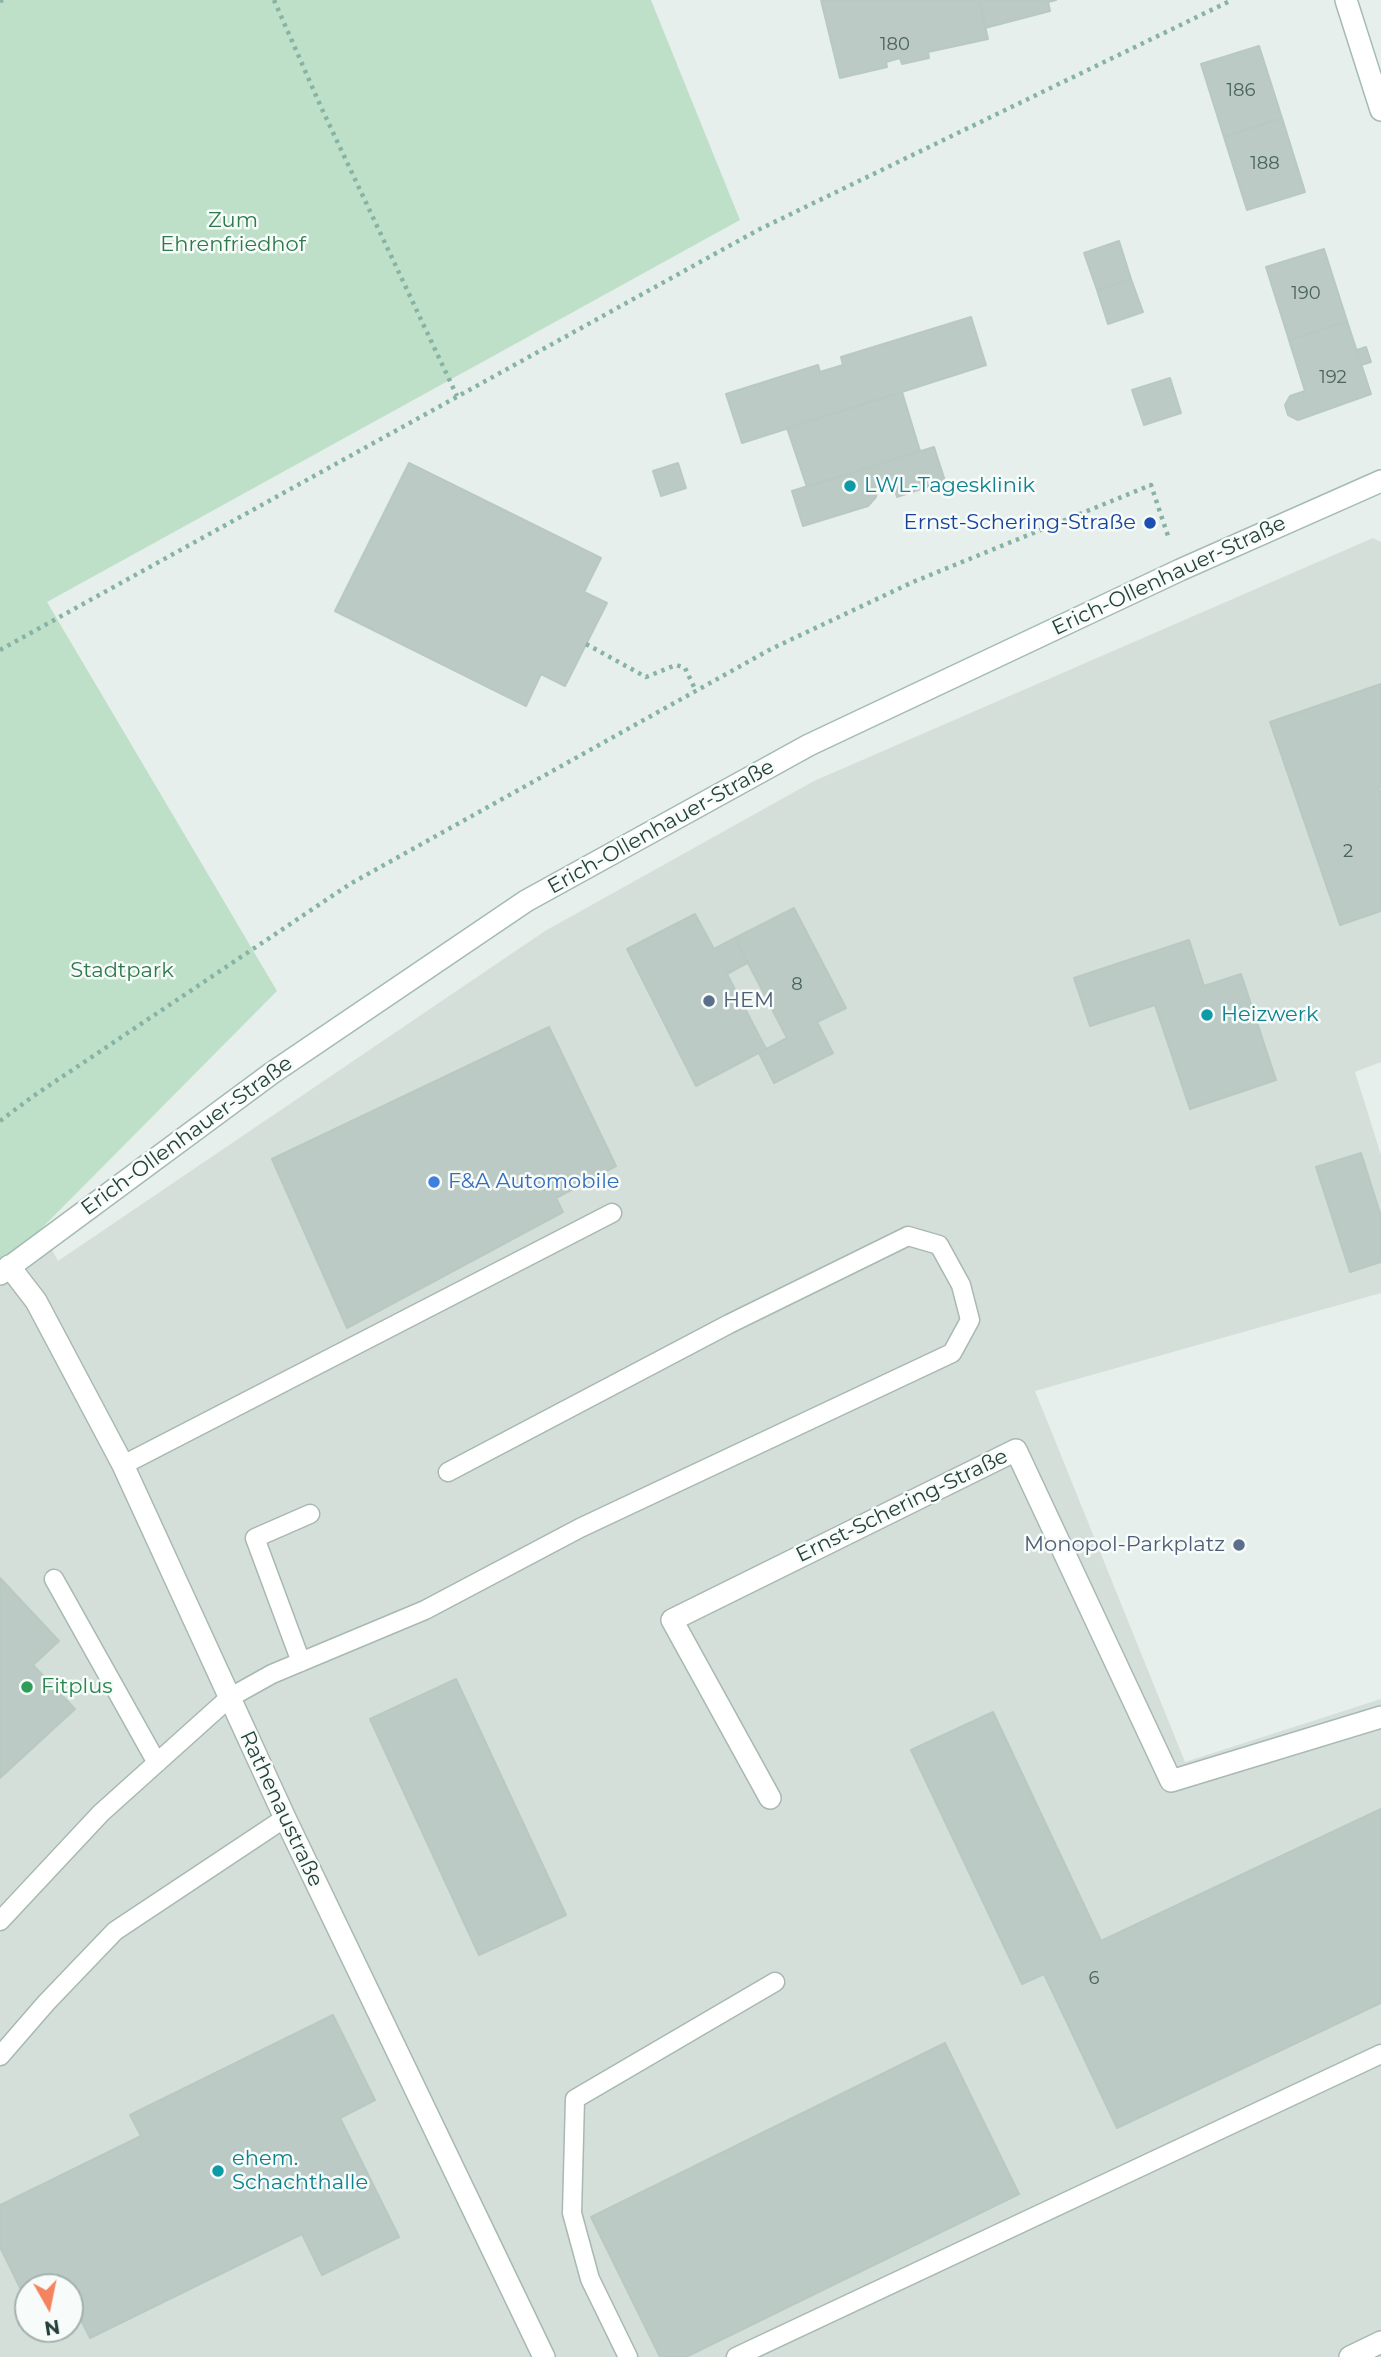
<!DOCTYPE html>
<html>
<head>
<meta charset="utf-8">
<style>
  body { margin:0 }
  #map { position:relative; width:1381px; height:2357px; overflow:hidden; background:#e6efeb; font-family:Montserrat,sans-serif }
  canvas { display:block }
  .north { position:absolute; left:14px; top:2273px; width:70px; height:70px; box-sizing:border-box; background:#f7fbf9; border:2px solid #a3b1ad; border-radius:50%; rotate:171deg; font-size:19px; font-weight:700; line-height:28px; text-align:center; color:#24423a }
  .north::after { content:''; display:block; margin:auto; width:24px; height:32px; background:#f4845f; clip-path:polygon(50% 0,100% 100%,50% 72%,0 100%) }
</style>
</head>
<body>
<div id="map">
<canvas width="1381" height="2357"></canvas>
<div class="north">N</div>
</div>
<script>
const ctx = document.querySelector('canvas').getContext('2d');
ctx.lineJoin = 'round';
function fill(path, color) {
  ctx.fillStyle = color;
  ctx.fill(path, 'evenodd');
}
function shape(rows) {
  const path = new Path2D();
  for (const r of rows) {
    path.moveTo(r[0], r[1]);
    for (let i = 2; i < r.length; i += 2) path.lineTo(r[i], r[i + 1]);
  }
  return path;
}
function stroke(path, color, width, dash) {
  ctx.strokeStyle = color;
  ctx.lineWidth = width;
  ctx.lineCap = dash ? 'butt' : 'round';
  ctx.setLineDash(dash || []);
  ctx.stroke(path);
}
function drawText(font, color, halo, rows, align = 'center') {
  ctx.font = font + ' Montserrat,sans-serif';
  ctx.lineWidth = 5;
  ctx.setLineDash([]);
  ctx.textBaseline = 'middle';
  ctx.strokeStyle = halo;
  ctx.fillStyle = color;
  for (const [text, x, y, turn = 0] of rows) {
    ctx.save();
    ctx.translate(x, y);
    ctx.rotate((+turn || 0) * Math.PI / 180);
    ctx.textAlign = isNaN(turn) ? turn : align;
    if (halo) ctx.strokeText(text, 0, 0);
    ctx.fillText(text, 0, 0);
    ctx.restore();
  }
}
fill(shape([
  [1373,538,1381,542,1381,1062,1355,1072,1381,1155,1381,1293,1035,1391,1185,1762,1381,1699,1381,2357,0,2357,0,1264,41,1229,58,1261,545,931,814,781],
  [28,2287,70,2287,70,2329,28,2329]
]), '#d4dfda');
fill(shape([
  [0,0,651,0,740,220,47,602,277,991,41,1229,0,1264]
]), '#bfe0c8');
const building = shape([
  [821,0,979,0,988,39,928,52,929,58,902,64,900,58,886,62,887,67,840,78,821,0],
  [979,0,1056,0,1048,2,1050,11,985,28,979,0],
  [1259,46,1282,118,1224,137,1201,64,1259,46],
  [1282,118,1305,192,1247,210,1224,137,1282,118],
  [1119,241,1131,279,1097,290,1084,253,1119,241],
  [1324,249,1347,321,1289,340,1266,267,1324,249],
  [1131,279,1143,312,1108,324,1097,290,1131,279],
  [971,317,986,365,742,443,726,394,818,365,820,372,843,365,841,357,971,317],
  [1347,321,1371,394,1298,420,1288,415,1285,405,1290,396,1305,391,1289,340,1347,321],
  [1366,347,1371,362,1361,365,1357,350,1366,347],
  [1170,378,1181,413,1144,425,1132,390,1170,378],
  [902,392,920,451,807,487,787,428,902,392],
  [934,447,945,481,897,497,894,486,877,492,876,497,868,506,803,526,792,491,934,447],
  [409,463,601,558,584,592,607,603,565,686,541,674,526,706,335,611,409,463],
  [678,463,686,488,661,496,653,471,678,463],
  [1381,684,1381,787,1379,788,1381,794,1381,911,1340,925,1270,722,1381,684],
  [794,908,846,1008,817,1022,833,1053,774,1083,759,1053,787,1038,735,938,794,908],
  [695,914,714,949,735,938,747,963,727,974,766,1049,696,1086,627,949,695,914],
  [1189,940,1204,986,1241,974,1276,1080,1190,1109,1155,1005,1090,1026,1074,978,1189,940],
  [549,1027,616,1166,556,1198,563,1212,347,1328,272,1159,549,1027],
  [1361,1153,1381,1216,1381,1262,1350,1272,1316,1167,1361,1153],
  [0,1578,59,1641,33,1665,75,1709,0,1778,0,1578],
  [456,1679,566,1915,479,1955,370,1719,456,1679],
  [993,1712,1101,1941,1381,1809,1381,2003,1117,2128,1044,1974,1022,1984,911,1750,993,1712],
  [333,2015,375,2100,340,2118,399,2237,322,2275,302,2234,90,2338,78,2314,70,2318,70,2287,28,2287,28,2304,0,2247,0,2205,141,2136,130,2115,333,2015],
  [945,2043,1019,2194,686,2357,660,2357,591,2217,945,2043]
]);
fill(building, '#bbcac4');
stroke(building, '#b8c9c2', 2);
const lane = shape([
  [123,1465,612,1213],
  [54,1579,157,1763],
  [301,1662,255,1538,310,1514],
  [0,1921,101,1813,229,1698,272,1674,425,1610,580,1528,952,1353,970,1320,961,1285,939,1245,908,1236,729,1324,448,1472],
  [0,2056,46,2003,115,1931,285,1818],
  [628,2357,590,2279,572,2213,575,2099,775,1982],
  [736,2357,1381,2054]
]);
const street = shape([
  [9,1266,36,1301,123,1465,285,1818,544,2357],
  [770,1798,672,1620,1016,1450,1171,1781,1381,1717],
  [1350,2357,1381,2342]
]);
const secondary = shape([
  [1346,0,1381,110],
  [0,1274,272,1073,526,901,809,745,1180,570,1381,481]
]);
stroke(lane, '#a8b8b2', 21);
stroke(street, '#a8b8b2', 24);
stroke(secondary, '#a4bbb3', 24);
stroke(shape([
  [274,0,321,107,457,396],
  [0,1,3,0],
  [586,644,646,677,676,665,685,668,695,689],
  [0,650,758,230,1232,0],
  [0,1121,32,1097,350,884,771,649,913,582,1151,485,1169,539]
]), '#86b3a5', 4.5, [3.5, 5]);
stroke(lane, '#fff', 18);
stroke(street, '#fff', 21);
stroke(secondary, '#fff', 21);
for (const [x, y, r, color] of [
  [850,486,7,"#0f9aa8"],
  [1150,523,7,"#1a4fb4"],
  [709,1001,7,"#5c6f8a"],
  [1207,1015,7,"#0f9aa8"],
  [434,1182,7,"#3f7fe0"],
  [1239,1545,7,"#5c6f8a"],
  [27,1687,7,"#2e9e5b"],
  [218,2171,7,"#0f9aa8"]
]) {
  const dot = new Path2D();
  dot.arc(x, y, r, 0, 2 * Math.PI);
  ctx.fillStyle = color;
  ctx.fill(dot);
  stroke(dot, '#f7fbf9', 2.5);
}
drawText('18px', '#4a645c', null, [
  ["180",895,45],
  ["186",1241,91],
  ["188",1265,164],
  ["190",1306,294],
  ["192",1333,378],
  ["2",1348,852],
  ["8",797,985],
  ["6",1094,1979]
]);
drawText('21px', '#2d7a4b', '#f7fbf9', [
  ["Zum",233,221],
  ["Ehrenfriedhof",233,245],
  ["Stadtpark",122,971]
]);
drawText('21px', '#0d838f', '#f7fbf9', [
  ["LWL-Tagesklinik",864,486],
  ["Heizwerk",1221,1015],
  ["ehem.",232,2159],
  ["Schachthalle",232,2183]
], 'left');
drawText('21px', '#164399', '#f7fbf9', [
  ["Ernst-Schering-Straße",1136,523]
], 'right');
drawText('21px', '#24423a', '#f7fbf9', [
  ["Erich-Ollenhauer-Straße",1169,576,-25],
  ["Erich-Ollenhauer-Straße",661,827,-29],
  ["Erich-Ollenhauer-Straße",187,1136,-36],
  ["Ernst-Schering-Straße",902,1506,-26],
  ["Rathenaustraße",281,1809,65]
]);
drawText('21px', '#4e5e75', '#f7fbf9', [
  ["HEM",723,1001],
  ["Monopol-Parkplatz",1225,1545,"right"]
], 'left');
drawText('21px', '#366cbe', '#f7fbf9', [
  ["F&A Automobile",448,1182]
], 'left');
drawText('21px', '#27864d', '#f7fbf9', [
  ["Fitplus",41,1687]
], 'left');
</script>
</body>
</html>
